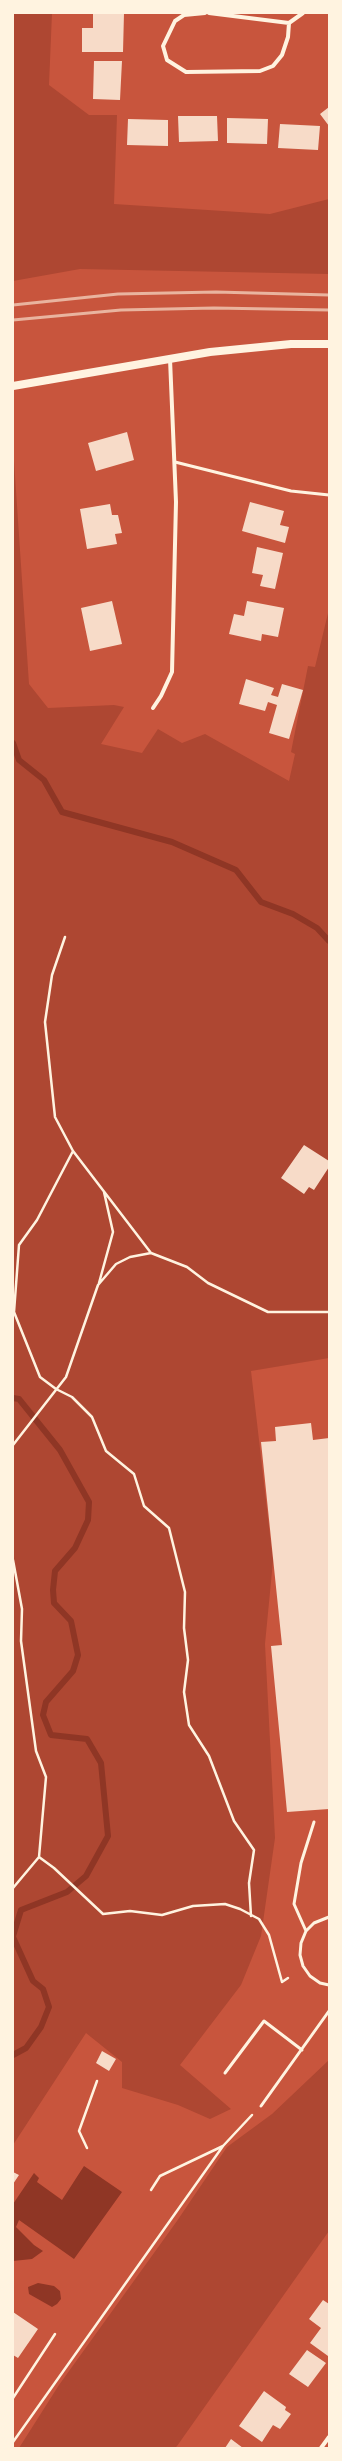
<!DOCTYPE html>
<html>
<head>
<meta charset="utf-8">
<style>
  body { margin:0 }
  #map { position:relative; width:342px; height:2461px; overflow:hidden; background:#c8553d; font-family:Roboto,sans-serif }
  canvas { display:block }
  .frame { position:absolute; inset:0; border:14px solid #fff3e0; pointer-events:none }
</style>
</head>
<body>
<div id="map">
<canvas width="342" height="2461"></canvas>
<div class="frame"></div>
</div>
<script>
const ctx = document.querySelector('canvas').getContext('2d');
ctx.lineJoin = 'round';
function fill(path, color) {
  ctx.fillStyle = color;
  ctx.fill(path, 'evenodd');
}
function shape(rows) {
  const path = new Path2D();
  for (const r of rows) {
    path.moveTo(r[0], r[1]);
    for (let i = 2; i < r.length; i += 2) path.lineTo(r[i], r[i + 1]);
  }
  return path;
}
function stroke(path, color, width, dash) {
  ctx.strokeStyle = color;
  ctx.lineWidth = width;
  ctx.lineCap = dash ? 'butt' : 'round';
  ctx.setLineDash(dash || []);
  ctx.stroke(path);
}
fill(shape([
  [13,13,52,13,49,85,89,115,117,115,114,204,270,214,329,199,329,274,80,269,13,281],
  [13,446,29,684,48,708,114,705,124,707,101,744,142,753,158,729,182,743,205,734,289,781,295,754,291,752,308,666,315,667,329,609,329,1358,251,1371,273,1561,265,1644,275,1838,261,1936,241,1985,180,2065,231,2109,210,2119,178,2105,122,2088,122,2062,86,2033,13,2145],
  [329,2060,329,2231,177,2446,175,2448,19,2448,59,2385,177,2221,227,2147,272,2114]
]), '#ae4732');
fill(shape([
  [84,2166,122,2192,74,2259,19,2220,16,2227,34,2245,43,2251,32,2259,13,2261,13,2204,34,2173,39,2178,37,2182,62,2200],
  [38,2283,54,2286,60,2291,61,2299,57,2304,52,2307,29,2294,28,2287]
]), '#8f3625');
stroke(shape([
  [13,743,19,760,44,780,62,812,172,842,236,870,261,902,293,914,317,928,329,941],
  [13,1398,19,1399,60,1450,89,1502,88,1520,75,1548,55,1571,53,1590,54,1603,71,1621,78,1655,73,1671,46,1702,43,1715,51,1735,87,1739,101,1763,108,1836,86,1876,67,1892,21,1910,13,1936],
  [13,1937,33,1981,43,1989,49,2007,41,2027,26,2048,13,2055]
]), '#8f3625', 6);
fill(shape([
  [93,13,124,13,123,52,82,52,82,28,93,28],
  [94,61,122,61,120,100,93,99],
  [329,107,329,126,320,114],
  [178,116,217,116,218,141,179,142],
  [227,118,268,119,267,144,227,143],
  [128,119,168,120,168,146,127,145],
  [280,124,320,126,318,150,278,148],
  [127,432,134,460,96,471,88,443],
  [250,502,284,511,280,525,289,527,285,543,242,531],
  [110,504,112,515,118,515,122,533,115,534,117,544,87,549,80,509],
  [257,547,283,553,275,589,260,586,263,575,252,573],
  [112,601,122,644,90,651,81,608],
  [247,601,284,608,278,637,262,634,261,641,229,634,234,614,244,616],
  [246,679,274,688,271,695,278,697,282,684,303,690,289,739,269,733,277,705,268,702,265,711,239,704],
  [304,1145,329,1161,329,1167,314,1190,309,1187,304,1194,281,1178],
  [311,1423,313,1440,329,1438,329,1809,287,1812,271,1646,282,1645,261,1442,276,1441,275,1427],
  [102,2051,116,2059,109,2071,96,2063],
  [13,2172,19,2175,13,2184],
  [323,2300,329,2304,328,2356,310,2343,321,2328,309,2319],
  [13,2312,38,2329,18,2358,13,2355],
  [307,2350,326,2363,308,2387,289,2374],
  [264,2391,286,2407,285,2410,291,2414,280,2429,273,2425,262,2442,239,2426],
  [231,2439,243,2448,225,2448]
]), '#f7dbc8');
stroke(shape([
  [65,937,52,975,45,1022,55,1117,73,1151,151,1253,187,1267,208,1283,268,1312,329,1312],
  [73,1151,37,1220,19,1245,14,1312,40,1377,56,1389,72,1397,92,1417,106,1451,134,1474,144,1506,169,1528,185,1592,184,1628,188,1660,184,1692,189,1725,209,1756,234,1821,254,1850,249,1883,251,1916],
  [99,1283,113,1232,104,1192],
  [13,1445,66,1377,98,1285,116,1264,130,1257,151,1253],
  [13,1560,22,1609,21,1641,36,1751,46,1777,39,1857,54,1868,103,1914,130,1911,162,1915,193,1906,225,1904,240,1909,259,1919,269,1935,282,1982,288,1978],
  [13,1888,39,1857],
  [87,2148,79,2131,97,2081],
  [151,2190,160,2176,223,2146],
  [13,2398,55,2334],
  [13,2442,223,2146,252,2115]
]), '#fff3e0', 2.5);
stroke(shape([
  [175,462,291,491,329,495],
  [329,1917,314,1923,306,1931,301,1943,300,1955,303,1966,310,1976,320,1983,329,1985],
  [306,1931,294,1904,301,1863,314,1822],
  [225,2073,264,2021,302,2050],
  [261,2106,329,2011]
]), '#fff3e0', 3);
stroke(shape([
  [205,13,184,15,175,21,163,46,167,60,186,72,260,71,273,66,282,55,288,37,289,23],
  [209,13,289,23,303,13],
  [153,708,161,696,172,672,176,502,170,359],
  [321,2448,329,2437]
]), '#fff3e0', 4);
stroke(shape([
  [13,386,210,352,291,344,329,344]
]), '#fff3e0', 8);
stroke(shape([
  [13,305,118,294,216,292,329,295],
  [13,320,121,310,214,308,329,310]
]), '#e9b49f', 3);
</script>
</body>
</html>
